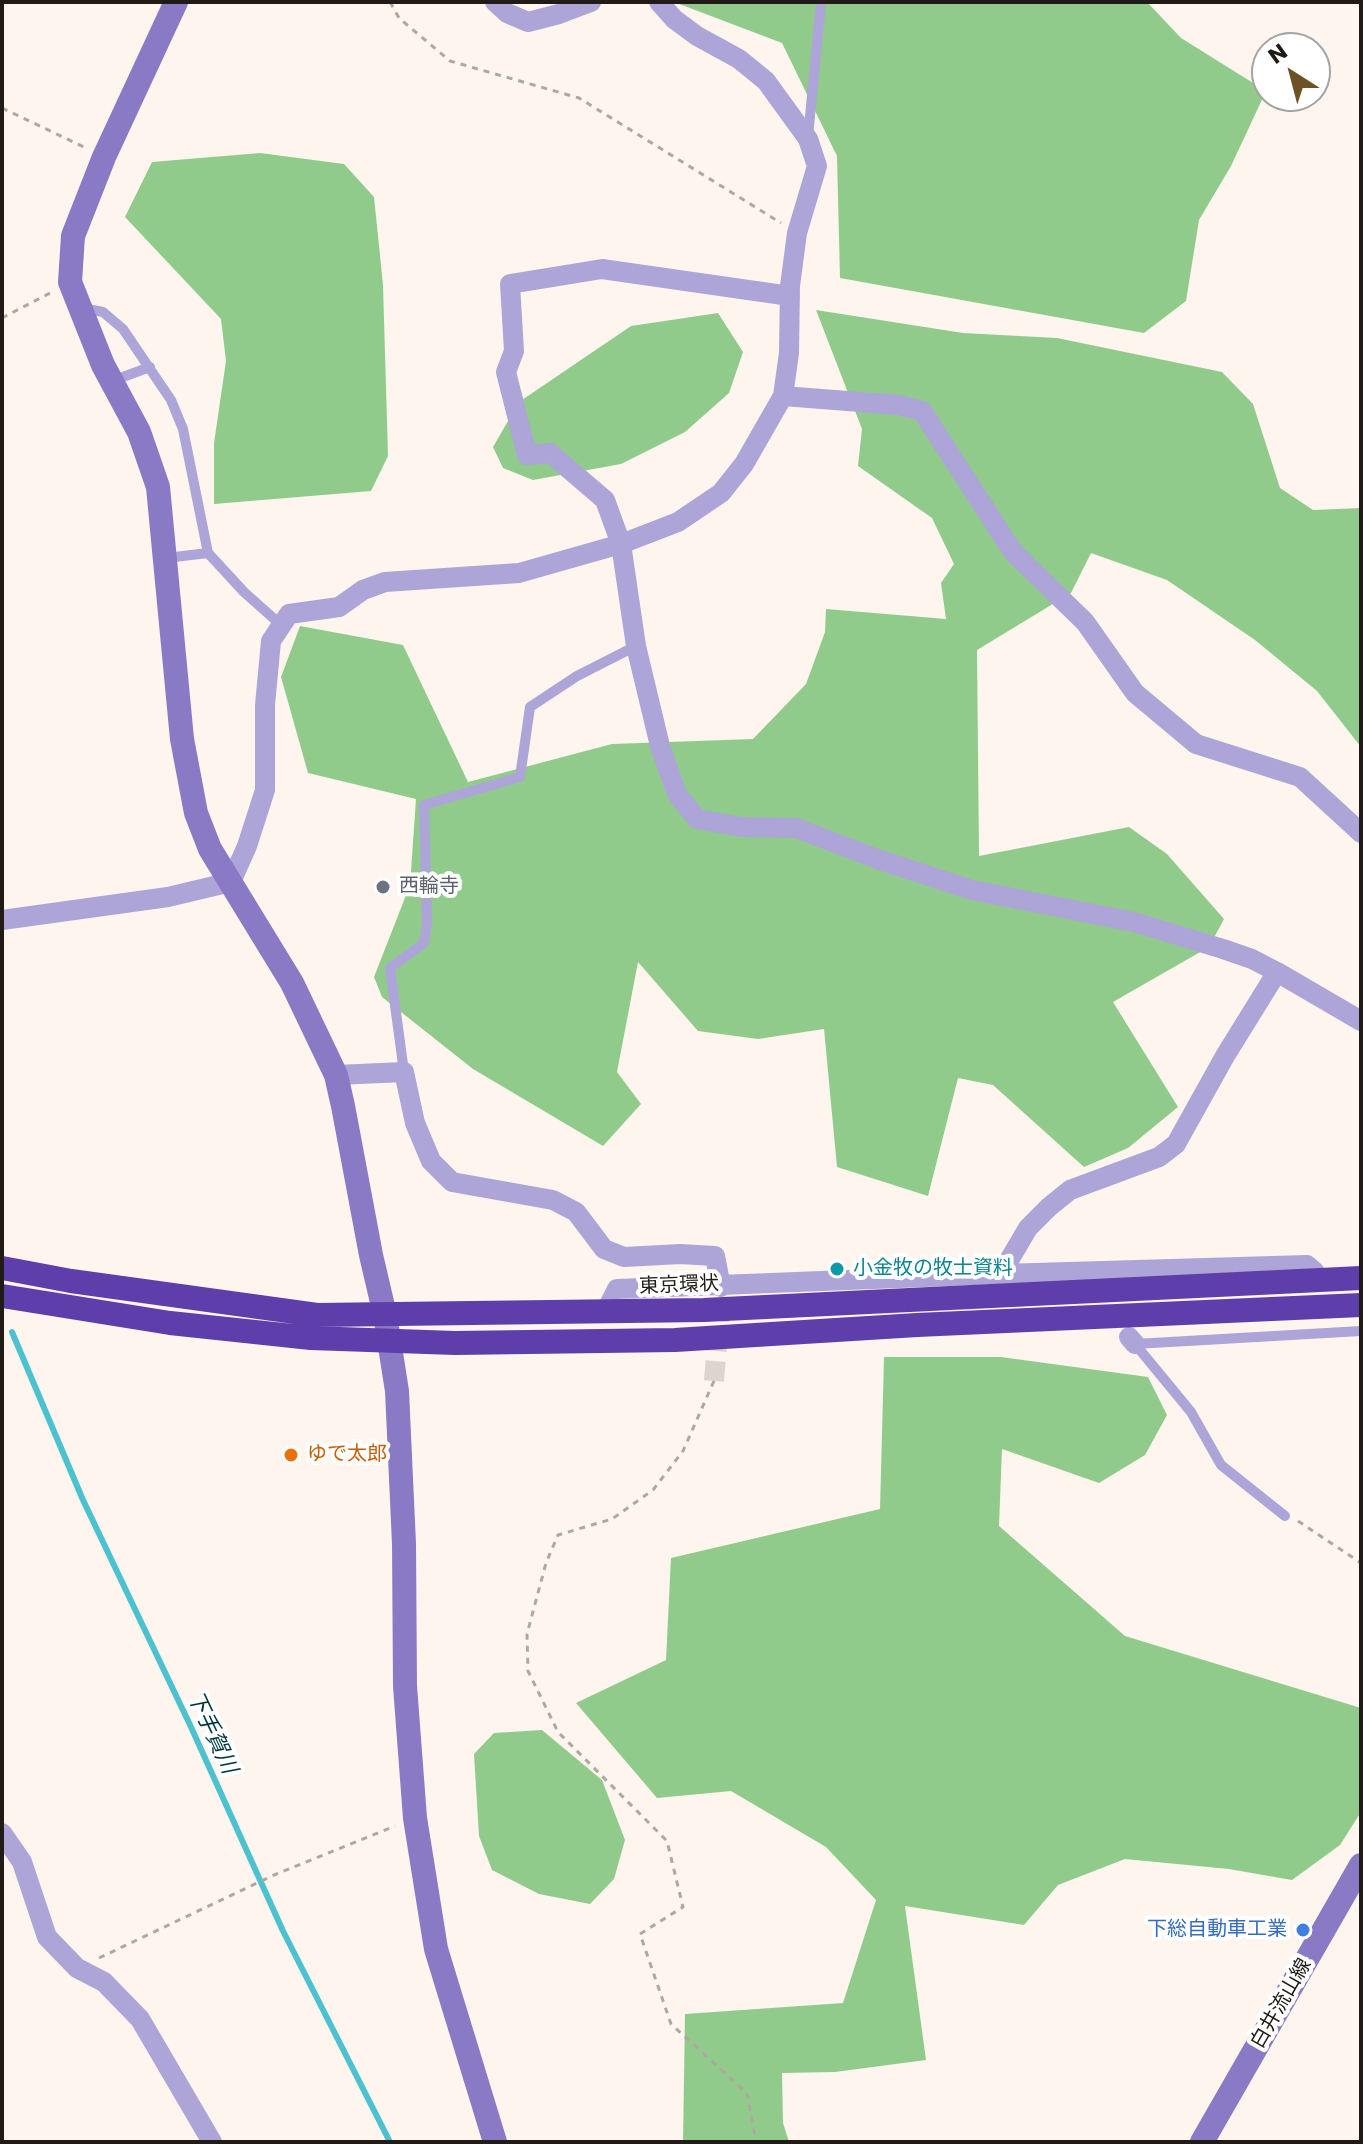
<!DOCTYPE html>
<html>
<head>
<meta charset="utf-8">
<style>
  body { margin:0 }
  #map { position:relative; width:1363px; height:2144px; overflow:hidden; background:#fef5ee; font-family:Poppins,sans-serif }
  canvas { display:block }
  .frame { position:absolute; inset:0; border:4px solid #201b17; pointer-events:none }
  .north { position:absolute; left:1251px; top:32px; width:80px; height:80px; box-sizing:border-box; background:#fff; border:2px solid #a6a4a2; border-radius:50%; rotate:324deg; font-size:22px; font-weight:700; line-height:32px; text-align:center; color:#201b17 }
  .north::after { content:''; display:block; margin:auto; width:28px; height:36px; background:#6d5324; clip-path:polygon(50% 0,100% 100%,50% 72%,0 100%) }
</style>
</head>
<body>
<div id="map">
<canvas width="1363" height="2144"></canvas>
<div class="frame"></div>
<div class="north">N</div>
</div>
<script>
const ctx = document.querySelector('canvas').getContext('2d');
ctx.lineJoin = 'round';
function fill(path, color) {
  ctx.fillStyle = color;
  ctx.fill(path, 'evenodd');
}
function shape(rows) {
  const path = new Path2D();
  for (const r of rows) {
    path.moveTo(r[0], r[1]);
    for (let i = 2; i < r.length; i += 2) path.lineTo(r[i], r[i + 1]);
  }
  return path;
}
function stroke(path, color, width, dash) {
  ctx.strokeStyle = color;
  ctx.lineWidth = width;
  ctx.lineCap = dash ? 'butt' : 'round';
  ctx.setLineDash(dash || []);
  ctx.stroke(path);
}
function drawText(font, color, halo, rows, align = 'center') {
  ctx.font = font + ' Poppins,"Noto Sans JP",sans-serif';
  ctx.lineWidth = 8;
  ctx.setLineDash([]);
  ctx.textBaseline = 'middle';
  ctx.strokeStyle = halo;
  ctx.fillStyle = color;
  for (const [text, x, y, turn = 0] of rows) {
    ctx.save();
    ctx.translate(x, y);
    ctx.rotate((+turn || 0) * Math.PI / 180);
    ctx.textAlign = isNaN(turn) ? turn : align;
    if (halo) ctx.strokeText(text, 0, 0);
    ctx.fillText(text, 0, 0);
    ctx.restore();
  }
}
fill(shape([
  [674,2,1147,2,1181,38,1266,91,1231,166,1199,220,1186,301,1144,333,840,278,837,156,782,43],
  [260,153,344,164,374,197,383,285,388,456,371,491,214,504,214,443,226,361,221,319,125,217,152,162],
  [816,310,963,333,1057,338,1222,372,1253,404,1280,488,1313,510,1361,508,1361,747,1317,691,1255,640,1167,580,1091,553,1071,593,977,650,979,856,1129,827,1167,854,1224,919,1209,947,1113,1002,1178,1107,1128,1148,1084,1167,993,1085,958,1078,928,1196,837,1167,824,1029,758,1039,698,1031,638,962,617,1072,641,1104,603,1146,473,1069,382,997,374,977,410,885,416,799,308,773,281,677,300,626,403,645,468,782,612,744,753,739,806,684,825,632,826,609,946,619,941,583,954,564,932,518,858,466,862,429],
  [718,313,743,352,729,393,685,432,621,464,533,480,503,468,493,447,519,402,631,326],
  [884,1357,1001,1357,1148,1377,1167,1415,1145,1455,1099,1483,1002,1449,999,1526,1125,1636,1361,1708,1361,1812,1340,1845,1292,1880,1229,1869,1125,1859,1058,1885,1024,1925,905,1906,926,2060,835,2072,782,2073,783,2123,789,2142,683,2142,685,2014,843,2003,876,1900,826,1847,731,1791,657,1798,576,1703,666,1660,671,1558,880,1509],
  [542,1730,602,1780,625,1840,614,1879,590,1904,539,1894,492,1870,479,1836,474,1754,494,1733]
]), '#91cb8c');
stroke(shape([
  [12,1332,83,1500,191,1727,283,1931,390,2142]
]), '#4cc1cf', 6);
stroke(shape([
  [714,1381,721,1295]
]), '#ddd4ce', 20, [20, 10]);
stroke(shape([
  [390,2,399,18,450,61,579,98,781,223],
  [2,108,86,148],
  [2,318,52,292],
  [714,1381,683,1451,653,1490,612,1519,558,1535,546,1563,527,1634,528,1671,558,1732,667,1841,683,1907,640,1934,671,2024,747,2093,756,2142],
  [1298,1521,1361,1563],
  [99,1958,274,1875,395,1826]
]), '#afa7a2', 3, [6, 6]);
stroke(shape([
  [808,137,821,2],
  [82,308,103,312,123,329,171,400,183,429,208,553,244,592,281,625],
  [112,381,150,367],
  [166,558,208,553],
  [404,1072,390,968,424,943,427,923,424,805,520,777,530,707,577,676,636,646],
  [1285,1516,1221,1465,1191,1412,1135,1344,1361,1331]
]), '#ada4d8', 10);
stroke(shape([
  [495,2,507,13,528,22,559,14,591,2],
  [790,296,602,269,510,284,514,351,506,372,527,455,550,453,605,500,621,544,636,646,660,746,677,794,697,819,741,827,796,828,880,860,972,890,1134,922,1223,949,1252,959,1277,972,1361,1021],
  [783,396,899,405,922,411,1013,552,1085,622,1135,693,1196,744,1300,777,1361,833],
  [2,920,168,897,231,882,247,846,265,790,265,705,271,641,289,614,339,607,363,590,385,582,519,573,621,544,678,522,721,493,744,464,783,396,789,353,790,286,797,233,817,166,808,139,766,81,739,59,697,36,674,19,659,2],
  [336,1075,404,1072,415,1123,431,1161,452,1182,553,1200,576,1212,604,1249,624,1257,680,1254,715,1256,721,1287],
  [1001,1274,1028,1228,1049,1207,1070,1190,1159,1157,1176,1144,1225,1056,1277,972],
  [605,1313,617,1289,1001,1274,1307,1265,1314,1271,1313,1280],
  [1129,1337,1135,1344],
  [2,1833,22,1862,47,1937,77,1968,104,1982,140,2019,212,2142]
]), '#ada4d8', 20);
stroke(shape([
  [176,2,104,157,73,236,70,282,103,365,139,432,158,487,182,739,196,813,210,849,292,983,336,1075,343,1106,371,1255,385,1315,397,1391,404,1544,405,1686,415,1818,436,1949,495,2142],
  [1202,2142,1361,1865]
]), '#8a7ac6', 24);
stroke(shape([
  [2,1268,71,1281,317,1315,704,1310,1361,1278],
  [2,1296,170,1323,311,1338,455,1343,675,1340,917,1325,1361,1305]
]), '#5e3eab', 24);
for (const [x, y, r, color] of [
  [383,887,8,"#6b7280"],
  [837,1269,8,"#0f9aa8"],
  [291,1455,8,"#e8710a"],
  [1303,1930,8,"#3f7fe0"]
]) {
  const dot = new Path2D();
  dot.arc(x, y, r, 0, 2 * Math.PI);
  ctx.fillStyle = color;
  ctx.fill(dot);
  stroke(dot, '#fff', 3);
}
drawText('20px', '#5b616d', '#fff', [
  ["西輪寺",399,887]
], 'left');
drawText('20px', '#0d838f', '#fff', [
  ["小金牧の牧士資料",853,1269]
], 'left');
drawText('20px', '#201b17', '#fff', [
  ["東京環状",679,1286,-2],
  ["白井流山線",1282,2004,-60]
]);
drawText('20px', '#c56008', '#fff', [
  ["ゆで太郎",307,1455]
], 'left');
drawText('20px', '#366cbe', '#fff', [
  ["下総自動車工業",1287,1930]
], 'right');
drawText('italic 22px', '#00373d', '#fff', [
  ["下手賀川",211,1733,65]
]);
</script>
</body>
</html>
